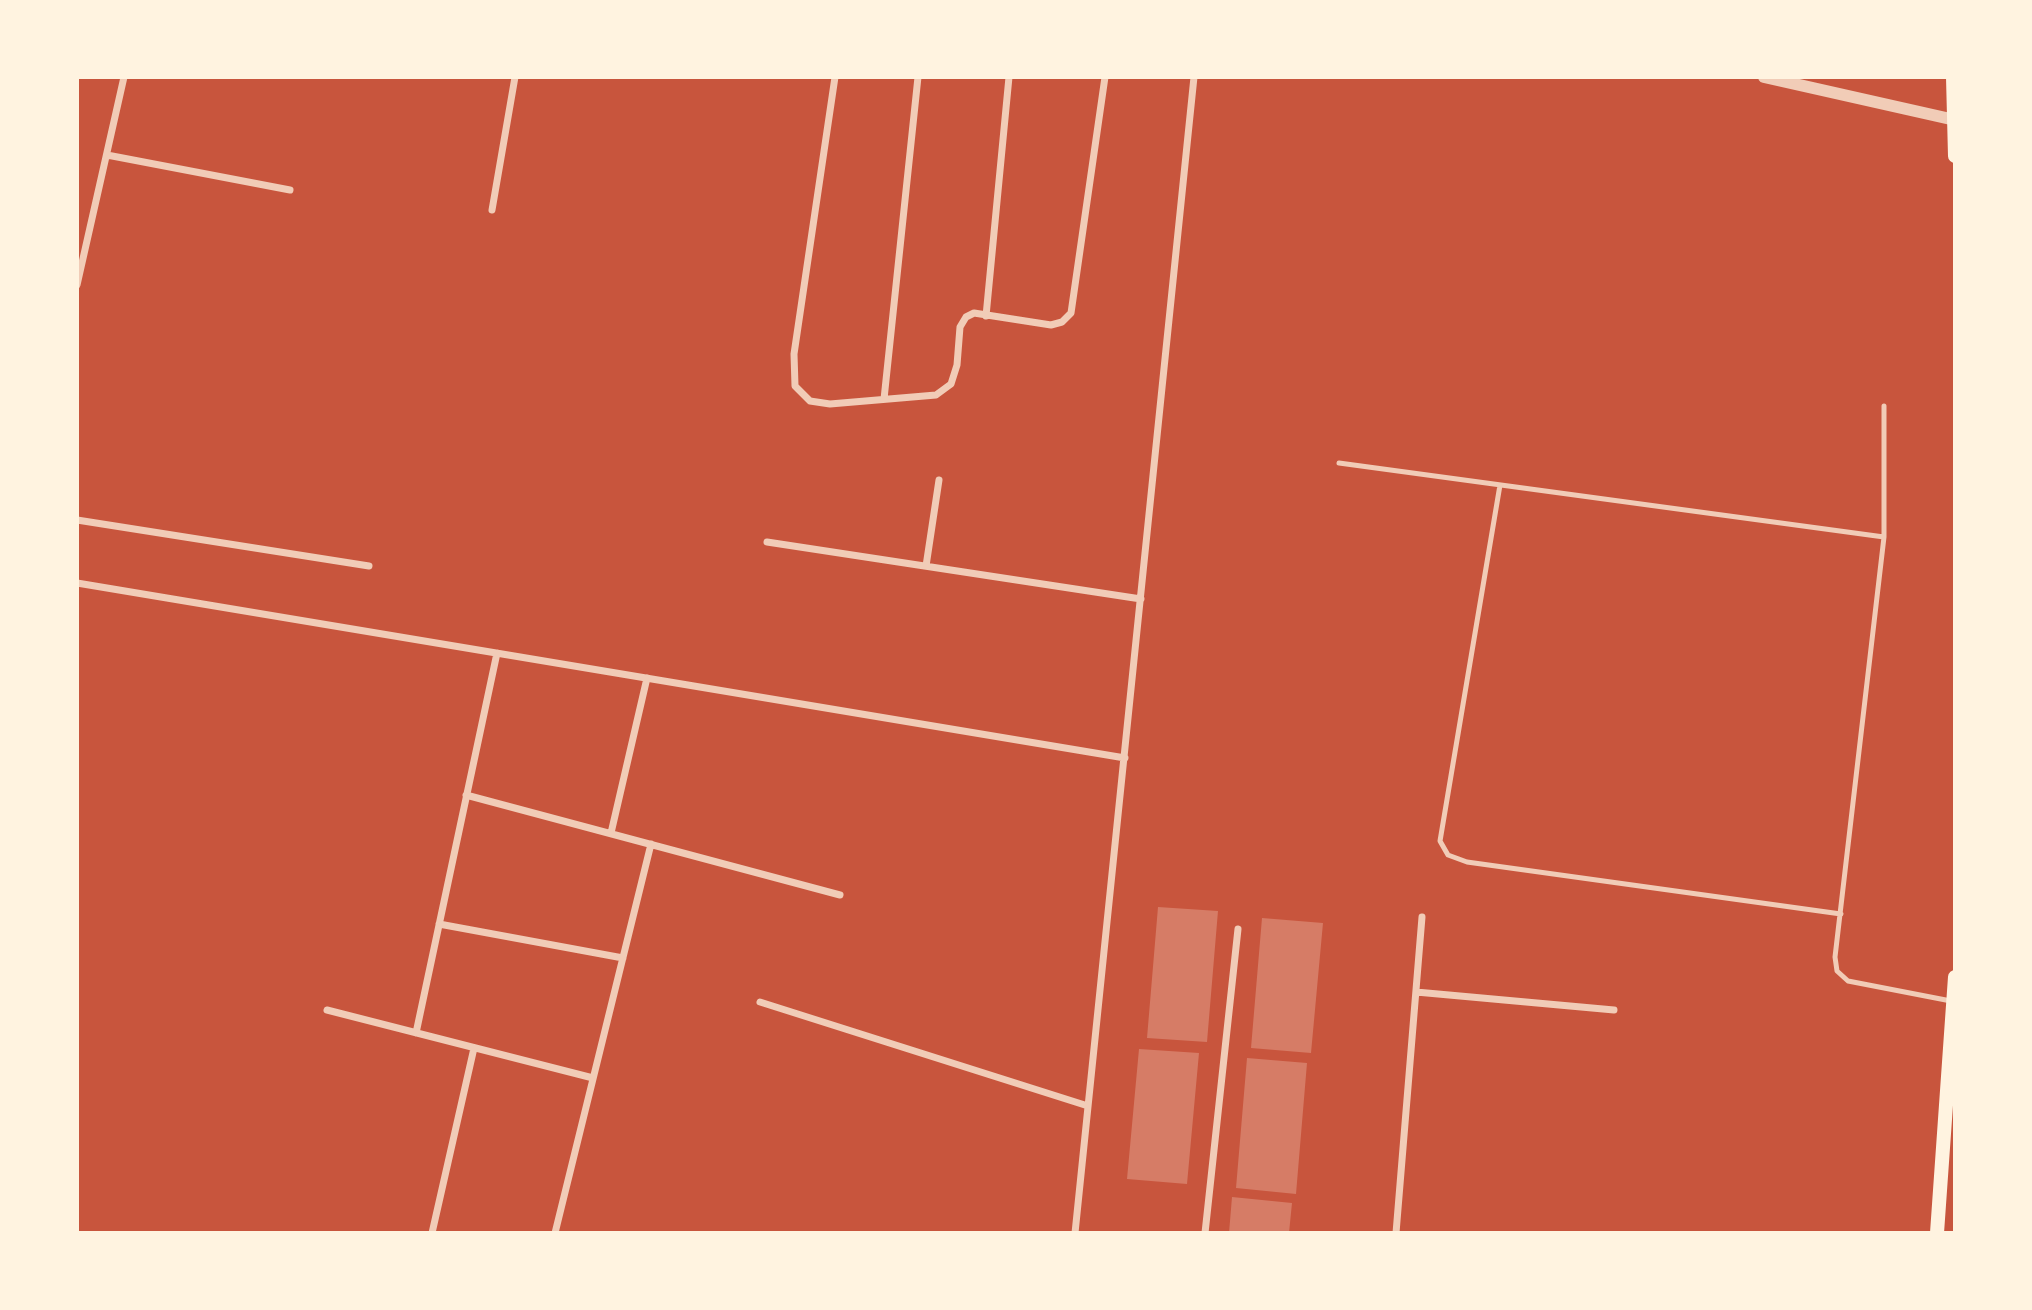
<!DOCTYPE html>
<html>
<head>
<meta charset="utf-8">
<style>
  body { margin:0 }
  #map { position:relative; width:2032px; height:1310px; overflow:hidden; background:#c8553d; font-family:Rubik,sans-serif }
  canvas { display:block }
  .frame { position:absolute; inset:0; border:79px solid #fff3e0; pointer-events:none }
</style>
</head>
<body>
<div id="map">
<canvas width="2032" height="1310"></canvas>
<div class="frame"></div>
</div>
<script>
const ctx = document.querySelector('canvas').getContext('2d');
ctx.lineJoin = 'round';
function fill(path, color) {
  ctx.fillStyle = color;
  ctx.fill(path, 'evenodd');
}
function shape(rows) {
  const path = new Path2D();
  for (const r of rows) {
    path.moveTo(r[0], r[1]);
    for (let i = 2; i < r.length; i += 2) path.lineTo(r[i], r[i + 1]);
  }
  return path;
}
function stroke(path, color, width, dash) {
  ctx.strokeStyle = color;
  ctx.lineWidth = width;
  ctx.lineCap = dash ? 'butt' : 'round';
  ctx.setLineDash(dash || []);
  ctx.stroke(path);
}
fill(shape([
  [1158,907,1218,911,1207,1042,1147,1038],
  [1262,918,1323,923,1311,1053,1251,1048],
  [1139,1049,1199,1053,1187,1184,1127,1179],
  [1247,1058,1307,1063,1296,1194,1236,1188],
  [1232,1197,1292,1203,1289,1233,1229,1233]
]), '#d67c66');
stroke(shape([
  [1884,406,1884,537,1835,957,1837,971,1848,981,1951,1001],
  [1339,463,1884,537],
  [1500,485,1440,841,1448,855,1467,862,1841,914]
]), '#f1ccb7', 5);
stroke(shape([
  [835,77,794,354,795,386,810,401,830,404,936,395,951,384,957,365,960,327,966,317,974,313,1051,325,1062,322,1071,313,1105,77],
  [107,155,290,190],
  [492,210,515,77],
  [77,285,124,77],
  [986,316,1009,77],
  [884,399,918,77],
  [77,520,369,566],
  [767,542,1141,599],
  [926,566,939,480],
  [77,583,1125,758],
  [466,795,840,895],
  [611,833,647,678],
  [439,924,623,958],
  [1416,992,1614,1010],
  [760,1002,1088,1106],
  [327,1010,593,1078],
  [416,1033,497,653],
  [432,1233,474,1048],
  [555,1233,651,844],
  [1075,1233,1194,77],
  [1205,1233,1238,929],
  [1396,1233,1422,917]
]), '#f1ccb7', 7);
stroke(shape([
  [1764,77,1955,120]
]), '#f1ccb7', 12);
stroke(shape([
  [1953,77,1955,156],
  [1937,1233,1955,977]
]), '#fff3e0', 14);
</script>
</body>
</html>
